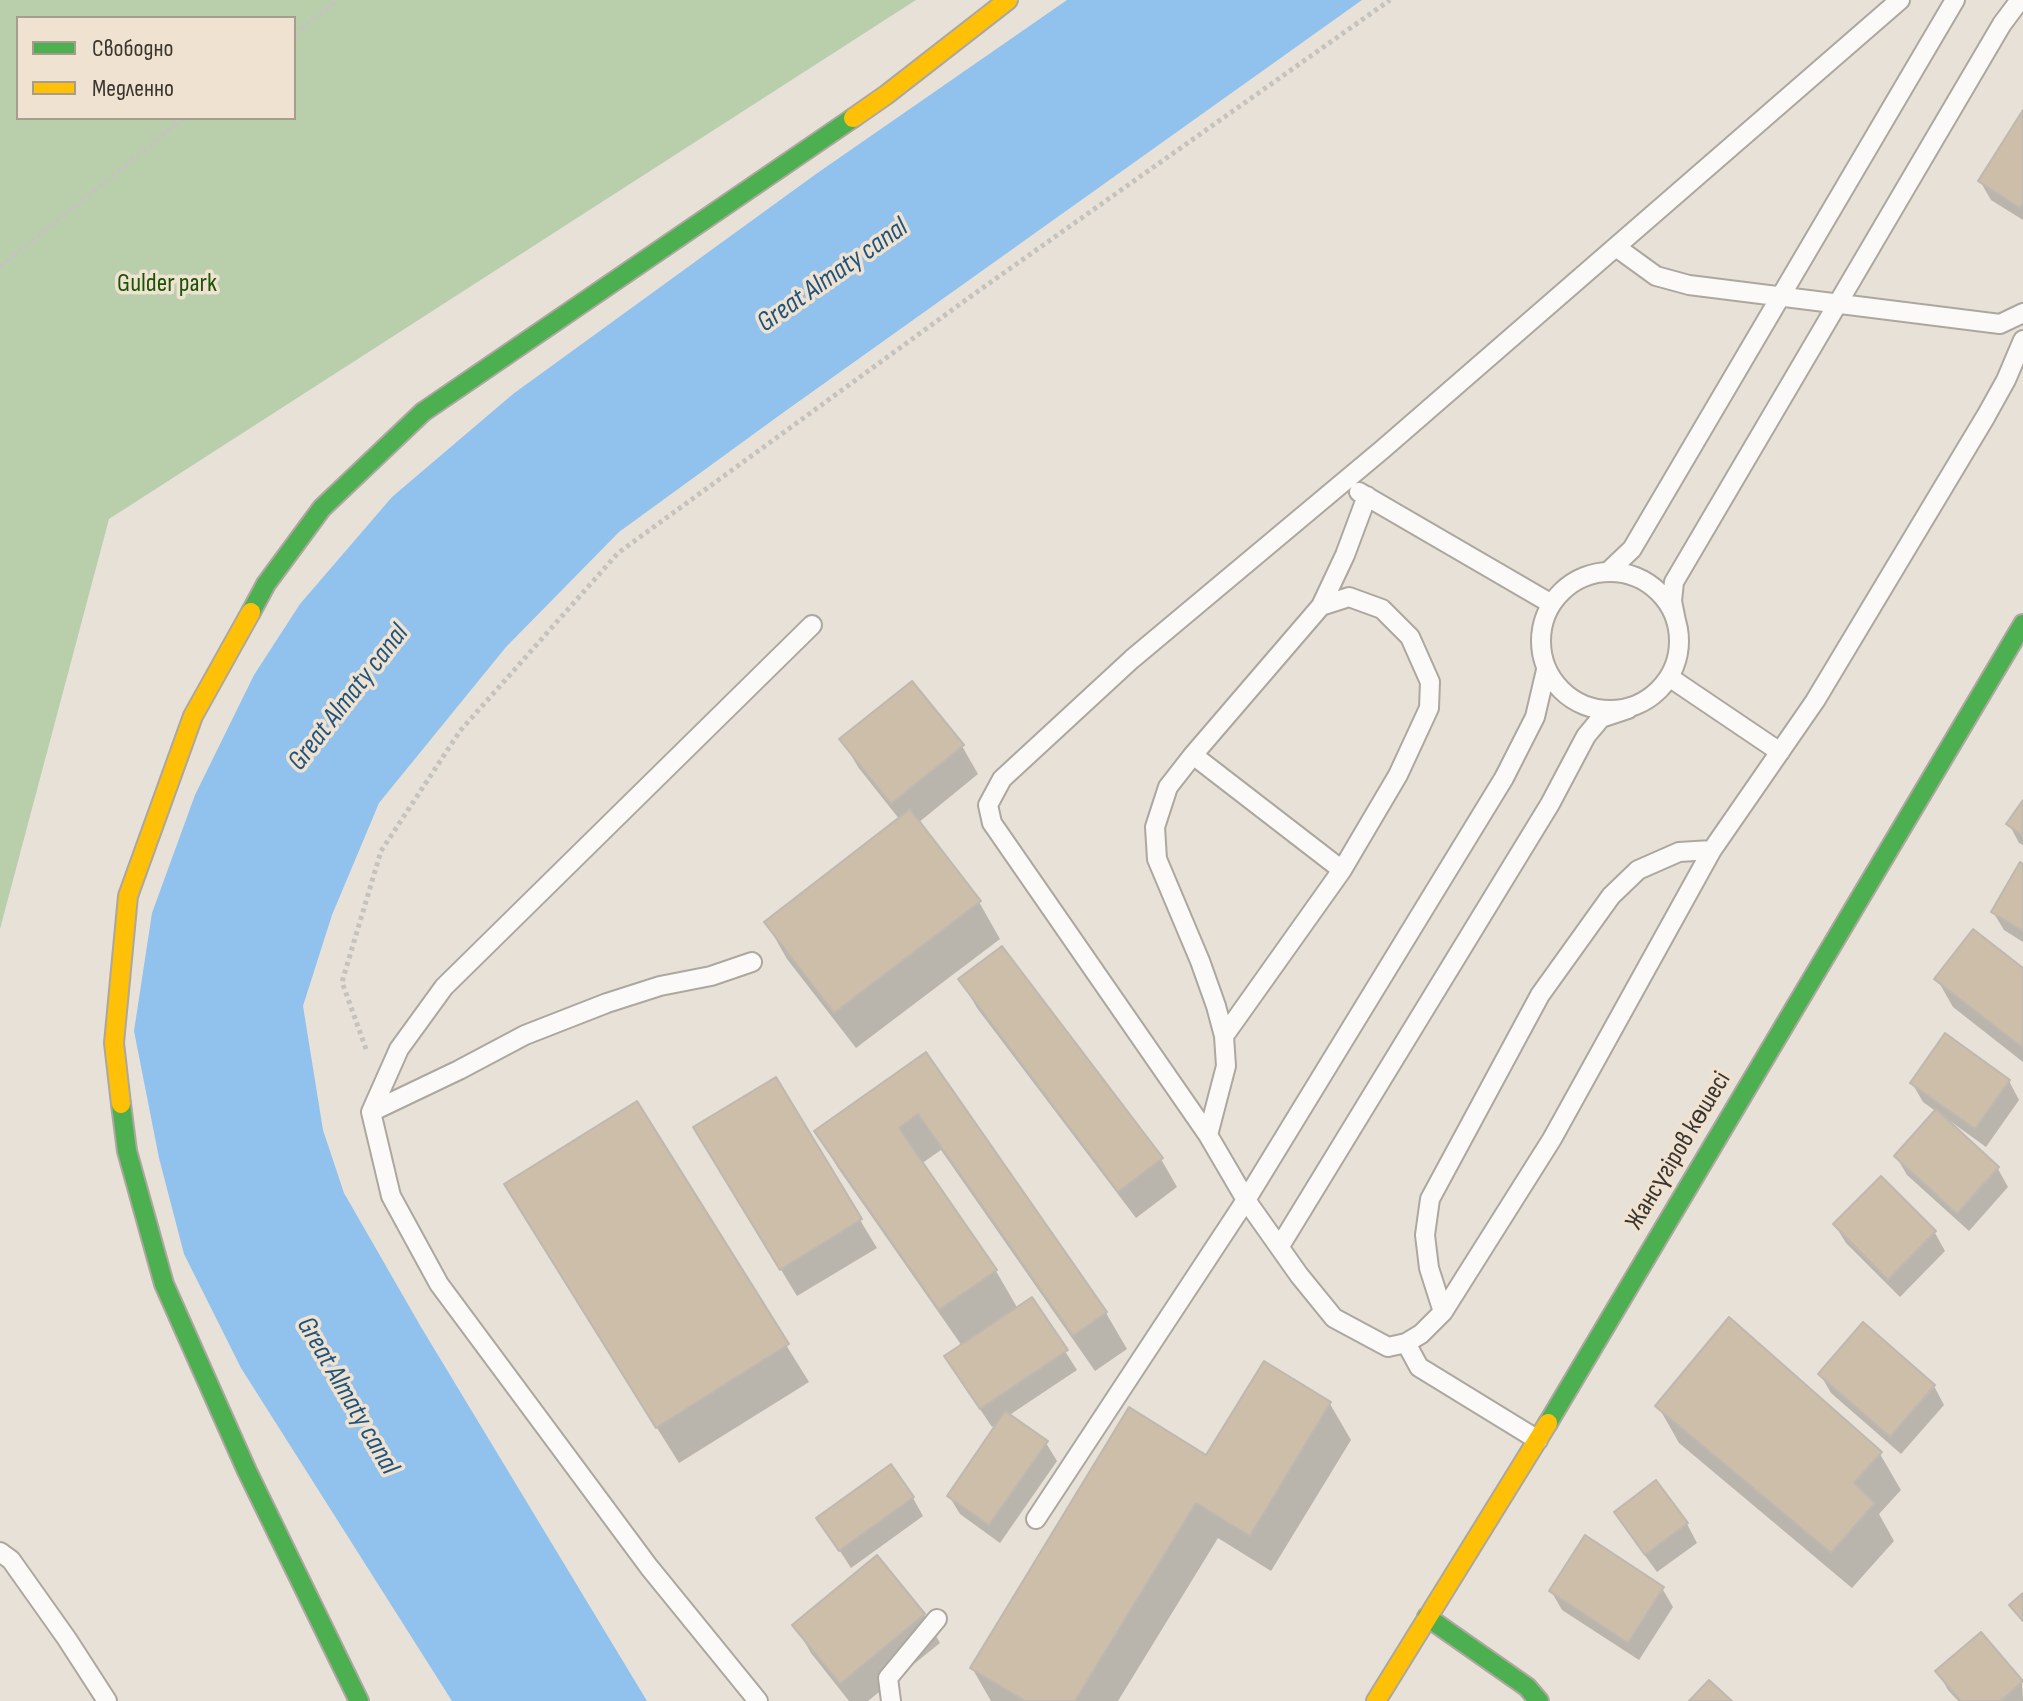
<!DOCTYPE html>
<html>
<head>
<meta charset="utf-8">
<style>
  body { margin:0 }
  #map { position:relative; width:2023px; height:1701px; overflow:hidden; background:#e8e1d7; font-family:"Sofia Sans Condensed",sans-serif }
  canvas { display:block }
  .legend { position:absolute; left:16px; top:16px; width:280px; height:104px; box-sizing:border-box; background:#efe2d0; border:2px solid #a79d8f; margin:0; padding:10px 14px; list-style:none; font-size:24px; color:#3a352e }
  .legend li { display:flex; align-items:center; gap:16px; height:40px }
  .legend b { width:40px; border:2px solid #a79d8f }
</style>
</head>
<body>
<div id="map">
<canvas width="2023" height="1701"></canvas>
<ul class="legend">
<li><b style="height:10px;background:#4caf50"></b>Свободно</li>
<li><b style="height:10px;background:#ffc107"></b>Медленно</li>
</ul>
</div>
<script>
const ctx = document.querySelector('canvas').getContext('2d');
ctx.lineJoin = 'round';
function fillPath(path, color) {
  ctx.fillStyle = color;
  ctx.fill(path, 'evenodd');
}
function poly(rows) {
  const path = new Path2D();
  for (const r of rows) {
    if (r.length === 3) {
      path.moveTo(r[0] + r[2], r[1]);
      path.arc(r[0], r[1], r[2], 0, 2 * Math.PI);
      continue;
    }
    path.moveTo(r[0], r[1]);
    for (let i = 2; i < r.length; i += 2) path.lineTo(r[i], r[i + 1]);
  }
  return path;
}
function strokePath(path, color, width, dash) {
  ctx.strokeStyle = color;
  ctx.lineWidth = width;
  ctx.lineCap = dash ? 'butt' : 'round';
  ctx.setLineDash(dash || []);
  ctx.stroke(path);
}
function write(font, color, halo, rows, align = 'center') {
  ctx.font = font + ' "Sofia Sans Condensed",sans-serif';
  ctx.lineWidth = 7;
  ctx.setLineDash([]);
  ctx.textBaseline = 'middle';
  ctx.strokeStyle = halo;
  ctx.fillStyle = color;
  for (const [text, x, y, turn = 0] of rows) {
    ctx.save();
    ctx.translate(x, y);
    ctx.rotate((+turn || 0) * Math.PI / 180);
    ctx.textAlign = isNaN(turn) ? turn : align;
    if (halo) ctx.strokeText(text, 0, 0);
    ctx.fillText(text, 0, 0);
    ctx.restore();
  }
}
const green = poly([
  [0,0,916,0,109,519,0,929],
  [18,18,294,18,294,118,18,118]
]);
const water = poly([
  [1067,0,1362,0,784,412,619,532,506,647,379,803,332,915,303,1006,323,1130,344,1193,421,1327,647,1701,452,1701,241,1368,184,1254,159,1158,134,1031,152,913,195,795,254,675,300,604,392,497,513,394,816,174]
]);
const shadow = poly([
  [2023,113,2023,220,1991,200,1980,181],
  [912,684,962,746,978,774,918,823,979,902,1000,939,856,1048,787,959,766,922,900,820,858,767,842,739],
  [2023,803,2023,845,2019,843,2009,824],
  [2023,866,2023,942,2004,930,1993,912],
  [2023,970,2023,1062,1953,1007,1937,979],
  [961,980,1161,1159,1177,1187,1136,1218,977,1008],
  [926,1055,1106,1313,1127,1349,1095,1371,941,1150,921,1164,996,1271,1018,1309,1032,1300,1077,1370,1008,1416,1046,1443,1057,1461,1000,1543,960,1514,949,1496,1001,1421,992,1427,957,1375,962,1346,838,1168,816,1131],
  [775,1080,877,1248,797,1296,712,1156],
  [2009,1081,2019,1100,1986,1147,1950,1121,1948,1123,1998,1169,2008,1187,1969,1231,1907,1175,1896,1156,1937,1112,1923,1102,1912,1083],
  [636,1103,809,1382,679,1463,527,1221],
  [1881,1179,1935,1233,1945,1251,1900,1297,1846,1243,1835,1225],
  [1820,1374,1934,1386,1944,1405,1901,1454,1831,1393],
  [1330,1404,1351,1440,1271,1571,1218,1538,1118,1701,991,1701,972,1668,1207,1457],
  [1658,1406,1880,1454,1901,1490,1879,1514,1894,1541,1852,1588,1679,1443],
  [1656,1483,1687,1524,1697,1543,1657,1572,1627,1531,1616,1513],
  [913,1498,923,1516,851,1568,819,1519],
  [1662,1588,1673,1607,1639,1660,1562,1610,1551,1591],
  [924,1615,940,1643,868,1701,849,1701,811,1653,795,1625],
  [1980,1635,2022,1683,2023,1701,1958,1701,1948,1690,1938,1672]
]);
const building = poly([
  [2023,110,2023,203,2020,208,1978,181,2023,110],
  [912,681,964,745,891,804,839,739,912,681],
  [2023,800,2023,836,2006,824,2023,800],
  [910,809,981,901,834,1013,764,922,910,809],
  [2020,862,2023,864,2023,931,1991,912,2020,862],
  [1973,929,2023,968,2023,1048,1934,979,1973,929],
  [1002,946,1163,1158,1118,1192,958,979,1002,946],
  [1945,1033,2010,1080,1975,1129,1910,1083,1945,1033],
  [926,1052,1107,1312,1073,1336,918,1114,899,1128,997,1270,939,1310,814,1131,926,1052],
  [776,1077,862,1219,780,1270,693,1127,776,1077],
  [637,1101,789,1344,656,1428,504,1184,637,1101],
  [1936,1109,1999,1167,1957,1214,1894,1156,1936,1109],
  [1881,1176,1936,1231,1888,1280,1833,1224,1881,1176],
  [1032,1297,1068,1350,980,1409,944,1356,1032,1297],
  [1729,1317,1882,1452,1854,1483,1875,1503,1831,1553,1655,1406,1729,1317],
  [1863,1322,1935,1385,1890,1437,1818,1374,1863,1322],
  [1264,1361,1331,1402,1250,1536,1196,1503,1075,1701,1025,1701,970,1668,1129,1407,1206,1455,1264,1361],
  [1005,1411,1048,1441,989,1525,947,1496,1005,1411],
  [891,1464,914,1497,839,1551,816,1518,891,1464],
  [1656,1480,1688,1523,1645,1555,1614,1512,1656,1480],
  [1585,1535,1664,1587,1628,1643,1549,1591,1585,1535],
  [877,1555,925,1614,840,1684,792,1625,877,1555],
  [2023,1593,2023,1621,2009,1605,2023,1593],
  [1981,1632,2023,1681,2001,1701,1961,1701,1935,1671,1981,1632],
  [1709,1680,1732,1701,1689,1701,1709,1680]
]);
const path = poly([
  [294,34,339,0],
  [0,267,184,118],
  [366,1049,342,982,381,851,460,731,618,553,974,294,1390,0]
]);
const lane = poly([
  [1900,0,1383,449,1132,659,1002,779,988,805,992,823,1208,1135,1246,1200,1299,1275,1334,1318,1388,1347,1406,1343,1421,1334,1443,1312,1552,1139,1712,850,1815,701,1986,416,2006,380,2023,340],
  [1616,247,1656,276,1689,285,2000,324,2023,313],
  [1359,492,1550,603],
  [1610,570,1632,549,1955,0],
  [1610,641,69],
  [1676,621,1672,601,1674,582,2002,24,2020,0],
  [1669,677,1780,752],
  [1193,755,1342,870],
  [1224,1036,1342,870,1398,775,1429,708,1430,682,1410,637,1382,609,1349,597,1321,606],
  [371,1112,459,1070,525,1035,607,1003,660,986,711,976,752,962],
  [1208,1135,1226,1066,1224,1036,1216,1006,1200,961,1157,859,1155,827,1168,787,1193,755,1321,606,1345,555,1367,496],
  [1280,1246,1550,804,1586,736,1601,718,1628,709],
  [1443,1312,1429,1268,1425,1235,1430,1199,1540,995,1611,896,1638,870,1679,852,1712,850],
  [1406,1343,1419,1367,1538,1440],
  [1036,1519,1246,1200,1504,778,1535,717,1546,670],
  [0,1552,11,1560,67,1639,107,1701],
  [758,1701,649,1567,439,1284,391,1196,371,1112,399,1049,444,987,812,625],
  [891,1701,888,1678,937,1619]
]);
const fast = poly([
  [251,612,266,584,322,508,423,412,853,118],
  [121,1104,127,1151,164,1284,247,1471,359,1701],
  [1548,1423,2023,624],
  [1427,1617,1527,1687,1539,1701]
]);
const slow = poly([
  [853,118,886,95,1008,0],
  [121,1104,114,1043,128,896,193,716,251,612],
  [1376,1701,1548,1423]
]);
const parkNames = [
  ["Gulder park",167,284]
];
const streetNames = [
  ["Жансүгіров көшесі",1679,1151,-59]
];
const waterNames = [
  ["Great Almaty canal",833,276,-35],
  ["Great Almaty canal",349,698,-52],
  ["Great Almaty canal",347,1396,60]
];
fillPath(green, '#b9cfac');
fillPath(water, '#90c2ed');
fillPath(shadow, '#0003');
fillPath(building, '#ccbea9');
strokePath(building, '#beb8b0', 2);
strokePath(lane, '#aca79f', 22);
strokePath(fast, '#aca79f', 22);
strokePath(slow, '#aca79f', 22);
strokePath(path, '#c5c3be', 5, [4, 4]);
strokePath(lane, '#fcfaf9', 18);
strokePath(fast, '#4caf50', 18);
strokePath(slow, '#ffc107', 18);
write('26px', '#195507', '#efe2d0', parkNames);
write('26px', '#3a352e', '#efe2d0', streetNames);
write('italic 28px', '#1e537f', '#efe2d0', waterNames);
</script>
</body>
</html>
